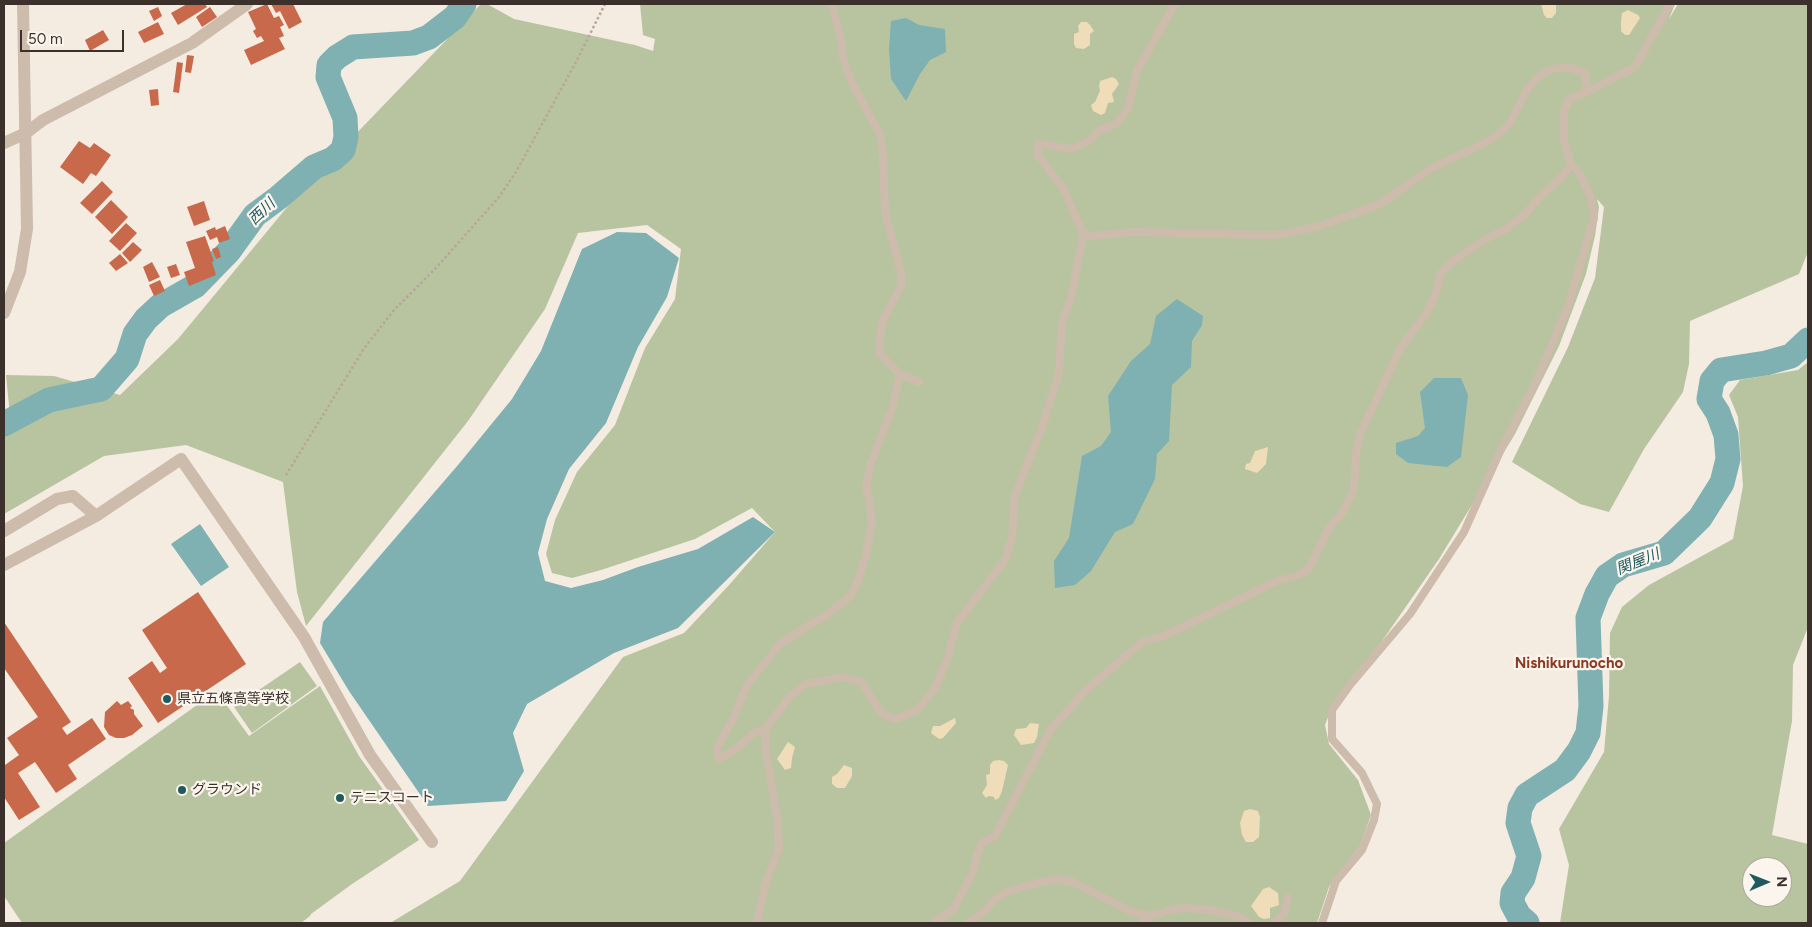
<!DOCTYPE html>
<html>
<head>
<meta charset="utf-8">
<style>
  body { margin:0 }
  #map { position:relative; width:1812px; height:927px; overflow:hidden; background:#f4ebe1; font-family:Figtree,sans-serif }
  canvas { display:block }
  .frame { position:absolute; inset:0; border:5px solid #3b302b; pointer-events:none }
  .north { position:absolute; left:1742px; top:857px; width:50px; height:50px; box-sizing:border-box; background:#fbf5ee; border:1px solid #aea6a0; border-radius:50%; rotate:89deg; font-size:14px; font-weight:700; line-height:20px; text-align:center; color:#3b302b }
  .north::after { content:''; display:block; margin:auto; width:18px; height:22px; background:#1f5a5e; clip-path:polygon(50% 0,100% 100%,50% 72%,0 100%) }
  .scale { position:absolute; left:20px; top:30px; width:104px; height:22px; box-sizing:border-box; border:2px solid #3b302b; border-top:0; padding-left:6px; font-size:15px; line-height:18px; white-space:nowrap; color:#3b302b; -webkit-text-stroke:4px #fbf5ee; paint-order:stroke }
</style>
</head>
<body>
<div id="map">
<canvas width="1812" height="927"></canvas>
<div class="frame"></div>
<div class="north">N</div>
<div class="scale">50 m</div>
</div>
<script>
const ctx = document.querySelector('canvas').getContext('2d');
ctx.lineJoin = 'round';
function fillPath(path, color) {
  ctx.fillStyle = color;
  ctx.fill(path, 'evenodd');
}
function poly(rows) {
  const path = new Path2D();
  for (const r of rows) {
    path.moveTo(r[0], r[1]);
    for (let i = 2; i < r.length; i += 2) path.lineTo(r[i], r[i + 1]);
  }
  return path;
}
function strokePath(path, color, width, dash) {
  ctx.strokeStyle = color;
  ctx.lineWidth = width;
  ctx.lineCap = dash ? 'butt' : 'round';
  ctx.setLineDash(dash || []);
  ctx.stroke(path);
}
function write(font, color, halo, rows, align = 'center') {
  ctx.font = font + ' Figtree,"Noto Sans JP",sans-serif';
  ctx.lineWidth = 4.5;
  ctx.setLineDash([]);
  ctx.textBaseline = 'middle';
  ctx.strokeStyle = halo;
  ctx.fillStyle = color;
  for (const [text, x, y, turn = 0] of rows) {
    ctx.save();
    ctx.translate(x, y);
    ctx.rotate((+turn || 0) * Math.PI / 180);
    ctx.textAlign = isNaN(turn) ? turn : align;
    if (halo) ctx.strokeText(text, 0, 0);
    ctx.fillText(text, 0, 0);
    ctx.restore();
  }
}
const green = poly([
  [481,4,487,4,514,19,635,45,653,51,655,39,643,35,640,4,1675,4,1669,19,1678,4,1808,4,1808,252,1799,274,1690,321,1689,364,1683,392,1644,449,1609,512,1580,504,1512,462,1568,347,1595,278,1604,207,1597,199,1599,207,1595,236,1586,274,1559,346,1515,434,1439,559,1380,644,1333,704,1325,725,1329,744,1358,780,1371,815,1360,846,1329,887,1317,923,390,923,460,881,623,657,684,633,730,584,775,532,752,508,695,539,601,570,572,578,552,573,546,554,555,520,577,472,615,425,645,348,675,299,681,249,647,225,578,233,545,309,468,421,306,626,297,592,283,482,186,445,104,456,4,514,4,434,11,426,6,375,54,376,120,395,178,339,298,194],
  [1808,362,1808,627,1793,665,1792,721,1772,835,1808,844,1808,923,1560,923,1569,865,1559,829,1604,752,1609,696,1610,633,1622,607,1649,585,1733,539,1743,486,1738,417,1729,395,1740,380,1798,370],
  [1752,867,1782,867,1782,897,1752,897],
  [300,662,317,686,252,733,234,707],
  [320,686,359,756,419,840,352,884,311,914,310,916,301,923,22,923,4,896,4,843,218,690,225,698,223,700,249,736]
]);
const sand = poly([
  [1541,4,1556,4,1556,13,1552,18,1547,18,1544,15],
  [1628,10,1638,15,1640,18,1629,35,1625,35,1621,31,1621,21,1622,13],
  [1081,22,1087,22,1090,25,1094,31,1090,34,1090,45,1084,49,1076,48,1074,44,1074,34,1079,32,1078,26],
  [1112,77,1116,79,1119,84,1112,94,1114,102,1108,103,1105,113,1101,115,1093,111,1091,105,1095,102,1100,91,1099,86,1100,81],
  [1268,447,1266,464,1257,473,1245,469,1246,464,1250,463,1255,451],
  [955,718,956,723,943,738,939,739,931,733,933,726,940,726],
  [1030,723,1039,724,1037,737,1034,743,1021,745,1014,735,1016,729,1026,728],
  [788,742,795,747,792,758,791,768,785,770,777,759],
  [999,760,1004,761,1008,765,1002,791,999,798,995,800,994,797,989,796,986,798,982,793,987,785,986,775,990,774,990,765,993,761],
  [844,765,852,768,852,776,845,788,837,788,832,784,832,777,837,774],
  [1250,809,1258,811,1260,817,1259,837,1253,842,1246,842,1242,835,1240,823,1244,811],
  [1269,887,1278,893,1279,905,1270,908,1270,918,1264,919,1259,917,1251,906,1263,889]
]);
const water = poly([
  [906,18,919,25,945,29,946,52,930,60,920,74,906,101,891,79,889,49,891,21],
  [617,232,646,233,679,258,667,297,638,347,606,423,569,469,547,519,538,553,545,581,571,588,603,580,638,567,698,549,753,517,775,532,678,628,614,653,527,704,513,733,524,771,506,801,428,806,349,691,320,643,323,622,458,465,512,399,541,351,582,249],
  [1177,299,1203,316,1202,325,1192,341,1191,367,1172,385,1169,441,1157,454,1155,479,1133,524,1115,532,1091,571,1075,585,1055,588,1054,561,1069,538,1082,456,1101,446,1111,432,1108,396,1131,361,1150,344,1156,316],
  [1434,378,1461,378,1468,395,1461,457,1447,467,1408,463,1396,454,1396,443,1418,436,1425,428,1420,392],
  [200,524,229,567,201,586,171,544]
]);
const river = poly([
  [4,424,49,400,101,389,127,359,135,334,146,319,160,306,195,286,229,251,255,215,278,198,314,167,333,159,343,150,346,137,345,118,328,77,329,65,337,57,353,47,413,43,429,37,455,17,464,4],
  [1527,923,1519,916,1512,903,1513,893,1523,878,1529,856,1518,823,1520,808,1527,795,1565,770,1579,751,1588,733,1591,706,1588,618,1597,594,1607,576,1623,565,1664,553,1700,518,1722,483,1728,459,1726,435,1718,413,1709,399,1712,381,1721,370,1766,363,1791,356,1808,340]
]);
const building = poly([
  [187,4,205,4,207,7,178,25,171,13],
  [267,4,274,18,279,16,284,25,280,27,284,36,279,38,285,49,251,65,244,50,264,41,261,36,257,38,253,31,256,29,248,12],
  [271,4,293,4,302,22,289,29,280,11,276,13],
  [158,7,162,16,154,21,149,11],
  [210,7,217,17,202,27,196,17],
  [158,22,164,34,144,43,138,32],
  [103,30,109,40,90,51,85,40],
  [187,55,194,56,191,73,185,72],
  [177,62,183,63,179,93,173,92],
  [158,89,159,105,151,106,149,90],
  [79,141,90,148,94,143,111,155,96,176,91,173,83,184,60,167],
  [102,181,113,192,92,214,80,203],
  [111,200,128,217,112,234,95,217],
  [204,201,210,220,194,226,187,207],
  [126,223,137,233,120,251,109,241],
  [225,226,230,239,219,243,217,237,210,240,206,231,215,227,216,230],
  [205,236,214,261,212,262,216,275,189,286,184,272,195,268,186,242],
  [133,242,142,250,130,262,122,253],
  [218,247,221,257,216,259,212,249],
  [120,254,128,263,116,271,109,263],
  [152,262,160,277,149,282,143,267],
  [176,264,180,275,171,278,167,267],
  [160,280,165,291,154,296,149,285],
  [198,592,246,664,158,723,128,678,152,661,160,673,167,668,142,630],
  [4,622,71,722,62,728,67,735,92,718,106,739,68,765,77,779,56,793,35,762,18,773,40,807,19,820,4,797,4,762,5,765,19,755,7,738,38,717,4,668],
  [117,701,121,705,128,701,132,706,130,708,134,710,134,714,143,726,132,735,124,738,116,738,109,735,104,727,105,712]
]);
const path = poly([
  [286,475,365,347,394,310,436,268,499,197,516,172,577,60,605,4]
]);
const service = poly([
  [831,4,840,35,843,58,852,83,880,134,883,155,885,212,901,273,901,286,883,320,880,335,880,354,900,374,919,382],
  [1083,233,1090,236,1134,232,1269,235,1284,234,1320,226,1380,204,1432,168,1487,142,1501,132,1510,123,1528,88,1538,77,1547,71,1558,68,1571,68,1585,73,1587,92],
  [766,728,754,733,736,749,719,759,717,748,734,717,747,685,781,643,831,612,851,595,858,581,867,551,872,522,870,503,866,486,871,463,893,406,900,374],
  [757,923,765,885,779,848,777,817,765,745,766,728,790,696,805,684,843,677,861,682,882,714,895,719,916,711,934,690,946,663,957,623,1005,560,1012,537,1015,496,1042,427,1059,373,1062,323,1072,294,1083,233,1063,188,1038,155,1038,144,1072,149,1089,141,1100,130,1117,123,1128,108,1137,71,1175,4],
  [935,923,935,921,953,910,973,872,977,856,982,843,995,836,1051,729,1087,689,1142,642,1161,637,1183,627,1277,581,1296,576,1308,570,1329,528,1343,512,1354,489,1356,454,1360,434,1401,347,1426,314,1436,293,1441,273,1449,264,1484,240,1506,229,1524,215,1540,197,1565,173,1571,164],
  [968,923,986,910,993,901,1007,892,1037,883,1059,879,1073,882,1130,911,1151,916],
  [1142,923,1151,916,1175,909,1187,908,1208,910,1240,917,1248,923],
  [1274,923,1284,914,1288,898],
  [1322,923,1336,881,1362,850,1374,820,1377,804,1362,773,1332,739,1332,710,1350,685,1410,614,1464,532,1501,449,1534,386,1567,309,1594,218,1591,198,1580,174,1571,164,1564,140,1564,112,1569,99,1587,92,1635,67,1670,4]
]);
const minor = poly([
  [4,143,26,133,43,120,192,43,247,4],
  [4,531,57,499,73,496,96,516],
  [4,565,96,516,181,459,304,637,370,755,432,842]
]);
const tertiary = poly([
  [4,313,20,272,27,229,23,4]
]);
const markers = [
  [167,699,5,"#1f5a5e"],
  [182,790,5,"#1f5a5e"],
  [340,798,5,"#1f5a5e"]
];
const poiNames = [
  ["県立五條高等学校",177,699],
  ["グラウンド",192,790],
  ["テニスコート",350,798]
];
const waterNames = [
  ["西川",262,212,-44],
  ["関屋川",1638,562,-22]
];
const neighbourhoodNames = [
  ["Nishikurunocho",1569,664]
];
fillPath(green, '#b8c4a0');
fillPath(sand, '#efdcb8');
fillPath(water, '#7fb0b2');
strokePath(river, '#7fb0b2', 25);
fillPath(building, '#c8694b');
strokePath(path, '#b9a596', 2.5, [2.5, 2.5]);
strokePath(service, '#cdbbac', 8);
strokePath(minor, '#cdbbac', 12);
strokePath(tertiary, '#cdbbac', 12);
for (const [x, y, r, color] of markers) {
  const dot = new Path2D();
  dot.arc(x, y, r, 0, 2 * Math.PI);
  ctx.fillStyle = color;
  ctx.fill(dot);
  strokePath(dot, '#fbf5ee', 2);
}
write('14px', '#3b302b', '#fbf5ee', poiNames, 'left');
write('italic 15px', '#1f5a5e', '#fbf5ee', waterNames);
write('bold 15px', '#8c3b22', '#fbf5ee', neighbourhoodNames);
</script>
</body>
</html>
